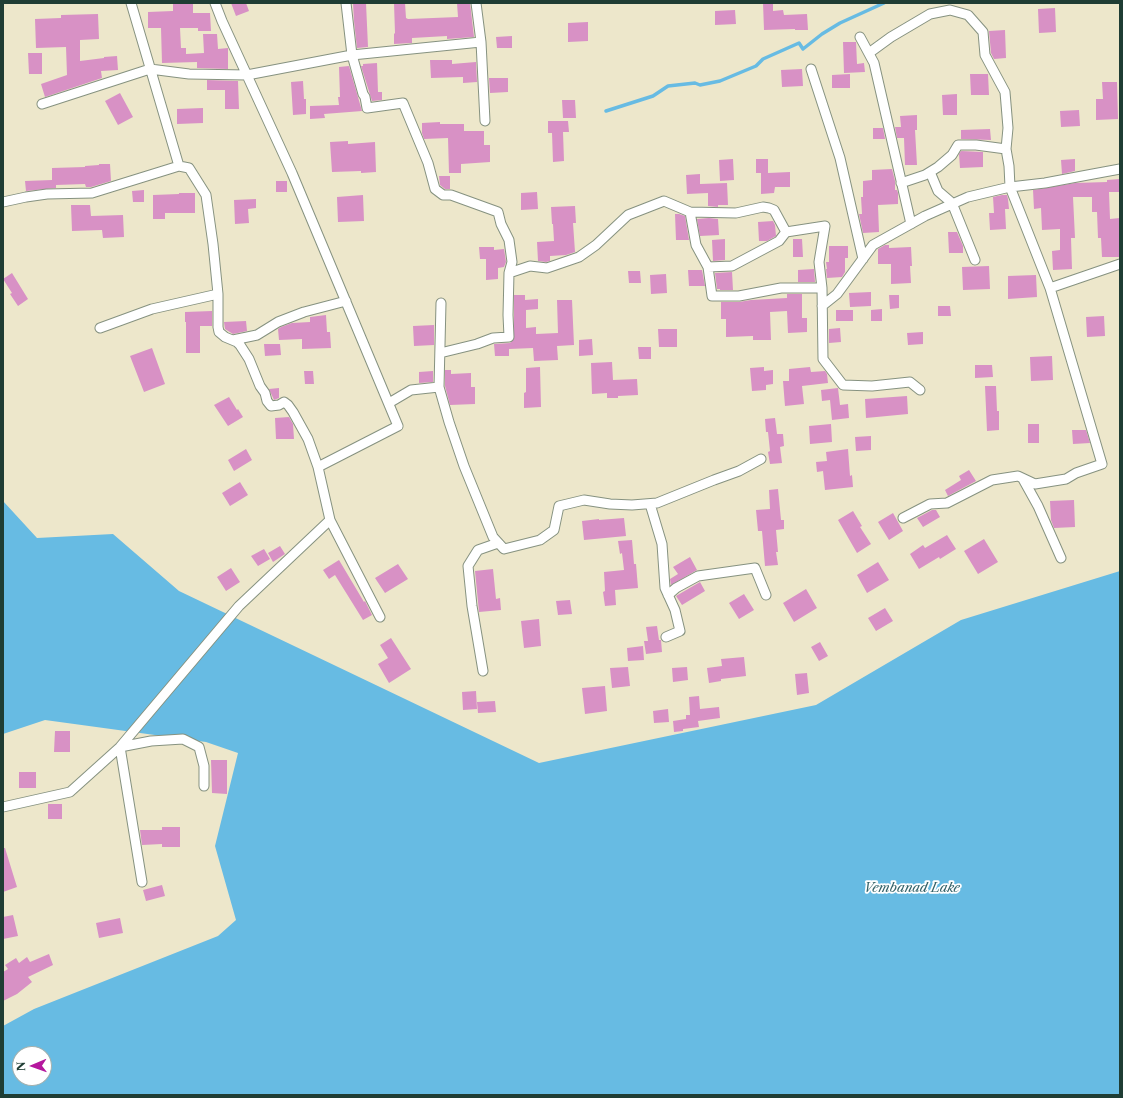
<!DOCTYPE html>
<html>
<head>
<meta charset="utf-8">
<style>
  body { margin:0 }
  #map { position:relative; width:1123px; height:1098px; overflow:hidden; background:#ede7cb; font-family:"Libre Caslon Text",serif }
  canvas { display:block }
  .frame { position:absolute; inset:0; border:4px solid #1f3d34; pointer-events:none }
  .north { position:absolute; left:12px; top:1046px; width:40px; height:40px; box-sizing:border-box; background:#fff; border:1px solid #a5b1ae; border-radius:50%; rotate:268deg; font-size:11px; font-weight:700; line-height:16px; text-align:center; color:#1f3d34 }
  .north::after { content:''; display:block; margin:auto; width:14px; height:18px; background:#b5179e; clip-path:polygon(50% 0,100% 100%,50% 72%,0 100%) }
</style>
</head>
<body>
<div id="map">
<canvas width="1123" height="1098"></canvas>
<div class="frame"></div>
<div class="north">N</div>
</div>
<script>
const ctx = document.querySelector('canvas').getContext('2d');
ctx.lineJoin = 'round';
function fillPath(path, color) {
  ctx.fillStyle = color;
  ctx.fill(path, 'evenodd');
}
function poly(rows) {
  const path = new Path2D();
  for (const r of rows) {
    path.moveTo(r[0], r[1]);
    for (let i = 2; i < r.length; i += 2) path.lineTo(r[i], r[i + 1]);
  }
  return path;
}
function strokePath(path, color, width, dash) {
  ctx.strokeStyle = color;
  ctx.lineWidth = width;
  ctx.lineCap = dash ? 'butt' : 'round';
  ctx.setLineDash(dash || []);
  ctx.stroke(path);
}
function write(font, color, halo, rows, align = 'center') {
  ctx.font = font + ' "Libre Caslon Text",serif';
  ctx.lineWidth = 3.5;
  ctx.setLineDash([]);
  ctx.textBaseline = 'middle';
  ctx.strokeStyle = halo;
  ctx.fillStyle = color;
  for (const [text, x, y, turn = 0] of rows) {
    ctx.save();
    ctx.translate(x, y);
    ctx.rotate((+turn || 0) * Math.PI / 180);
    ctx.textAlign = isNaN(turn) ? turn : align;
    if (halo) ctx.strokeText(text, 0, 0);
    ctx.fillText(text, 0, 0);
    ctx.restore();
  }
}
const water = poly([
  [3,501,37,538,113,534,179,591,539,763,816,705,961,620,1120,571,1120,1095,3,1095,3,1026,34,1009,218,936,236,920,215,846,238,753,206,742,45,720,3,734],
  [20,1054,44,1054,44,1078,20,1078]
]);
const stream = poly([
  [606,111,653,96,668,86,695,83,700,85,720,81,756,66,763,59,799,43,803,49,822,34,840,23,884,3]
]);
const building = poly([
  [173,3,193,3,193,13,210,13,211,31,198,31,198,28,180,28,181,48,186,48,186,54,204,53,203,34,217,34,218,49,228,48,228,69,197,68,197,62,162,63,161,28,148,28,148,12,173,11],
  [231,3,246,3,249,11,236,16],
  [353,3,366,3,368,47,357,48,354,21],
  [394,3,405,3,406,18,408,19,458,17,457,3,470,3,474,37,447,39,447,36,412,38,412,43,394,44,394,34,395,33],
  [763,3,773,3,773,11,783,10,784,15,807,14,808,30,795,30,795,29,764,30],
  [1055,8,1056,32,1039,33,1038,9],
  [735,10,736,24,715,25,715,11],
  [98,14,99,39,80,40,80,61,104,58,104,57,117,56,118,70,101,71,102,78,45,97,41,84,67,75,66,47,36,48,35,19,61,18,61,15],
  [588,22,588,41,568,42,568,23],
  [1005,30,1006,58,994,59,991,53,989,31],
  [512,36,512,48,497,48,496,37],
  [843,42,856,42,857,64,864,63,865,72,844,73],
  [28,53,42,53,42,74,29,74],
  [430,60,452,60,452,64,476,62,477,82,463,83,463,77,431,78],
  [377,63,378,92,382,92,382,100,372,101,361,66,363,66,363,64],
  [349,66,362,111,324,114,325,118,310,119,310,106,339,105,338,97,340,97,339,67],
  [802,69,803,86,782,87,781,70],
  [850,74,850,88,832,88,832,75],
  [970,74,988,74,989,95,971,95],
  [489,78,508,78,508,92,490,93],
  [207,80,238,81,239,109,225,109,225,90,207,90],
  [303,81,304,99,306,99,306,114,293,115,291,82],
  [1102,82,1117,82,1118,119,1096,120,1096,99,1103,99],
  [120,93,133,117,118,125,105,101],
  [957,94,957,115,943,115,942,95],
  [562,100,575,100,576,118,563,118],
  [203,108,203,123,177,124,177,109],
  [1079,110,1080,126,1061,127,1060,111],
  [917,115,917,130,915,130,917,165,905,165,904,138,897,138,895,127,901,127,900,116],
  [548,121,568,121,569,132,563,132,564,161,553,162,552,133,548,133],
  [440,122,440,124,464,124,464,131,484,131,484,145,490,145,490,162,461,164,461,173,449,173,448,138,424,139,422,133,422,123],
  [873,128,883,128,885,139,873,139],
  [990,129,991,140,961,139,961,130],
  [348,141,348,144,375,142,376,172,361,173,361,171,332,172,330,142],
  [961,151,983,152,983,167,960,168,959,154],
  [733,159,734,180,720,181,719,160],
  [756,159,768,159,768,173,790,172,790,187,775,187,774,193,761,194,761,173,756,173],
  [1075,159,1075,171,1062,174,1061,160],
  [99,164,110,164,111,181,91,187,86,187,85,184,56,185,56,188,26,191,25,181,52,180,52,168,85,167,85,166,99,165],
  [892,169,895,181,895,190,897,190,898,193,898,204,878,205,879,232,863,233,859,214,862,214,861,197,863,197,863,181,872,180,872,170],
  [700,174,700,184,727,183,728,205,718,205,718,207,708,206,708,193,687,194,686,175],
  [439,176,450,176,450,189,445,189,440,185],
  [1120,179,1120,192,1109,192,1110,219,1120,218,1120,257,1102,257,1101,238,1098,238,1097,212,1092,212,1092,197,1073,197,1075,238,1071,238,1072,269,1053,270,1052,251,1060,250,1060,229,1042,230,1041,208,1034,209,1033,190,1075,183,1107,182,1107,180],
  [276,181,287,181,287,192,276,192],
  [144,190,144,202,133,202,132,191],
  [537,192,538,209,521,210,521,193],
  [179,193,195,193,195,213,165,213,165,219,153,219,153,195,179,194],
  [363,195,364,221,338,222,337,197],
  [1002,195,1007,195,1008,199,1009,209,1005,209,1006,229,990,230,989,213,994,213,993,197],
  [256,199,256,208,248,209,249,223,235,224,234,200],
  [71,205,90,205,91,216,123,215,124,237,103,238,102,230,72,231],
  [575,206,576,223,573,223,575,252,566,255,550,256,550,261,546,262,538,261,537,242,554,241,553,224,552,224,551,207],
  [675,214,679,214,685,216,689,240,676,240],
  [709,218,718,219,719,235,700,236,697,219],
  [773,221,775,225,776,236,767,241,759,241,758,222],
  [948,232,957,232,963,246,963,253,949,253],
  [725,239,725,260,713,261,712,240],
  [793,239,802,239,803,257,793,257],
  [885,245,889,245,889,248,911,247,912,266,910,266,911,283,891,284,891,264,878,264,878,249],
  [829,246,848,246,848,258,845,258,845,272,842,277,827,278,826,269,827,269,826,262,829,262],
  [479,247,494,247,494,250,504,249,506,262,504,267,498,268,498,279,486,280,486,259,480,259],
  [989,266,990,289,963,290,962,267],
  [814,269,815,282,798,282,798,270],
  [688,270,702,270,705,286,689,286],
  [628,271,640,271,641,283,629,283],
  [732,272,733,290,720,290,720,289,717,289,715,273],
  [12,273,28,299,18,306,10,294,12,293,3,279],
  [666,274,667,293,651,294,650,275],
  [1036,275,1037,297,1008,299,1008,276],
  [871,292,871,306,850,307,849,293],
  [787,294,802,294,802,318,807,318,807,332,788,333,787,311,770,312,771,340,753,340,753,336,726,337,726,319,721,319,721,302,739,302,751,300,787,298],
  [514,295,525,295,525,300,538,299,538,309,526,310,526,328,536,327,536,334,558,333,557,300,572,300,574,345,557,346,558,360,534,361,533,348,509,349,509,356,495,356,494,344,510,343,514,339],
  [889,295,899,295,899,308,890,309],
  [938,306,950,306,951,316,938,316],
  [882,309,882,321,871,321,871,310],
  [836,310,853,310,853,321,836,321],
  [212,311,212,326,200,326,200,353,186,353,186,322,185,322,185,312],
  [326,315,327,332,330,332,331,348,302,349,302,339,279,340,278,329,281,327,292,323,310,322,310,317],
  [1104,316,1105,336,1087,337,1086,317],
  [246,321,247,331,233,334,225,329,224,322],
  [434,325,434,345,414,346,413,326],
  [840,328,841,342,829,343,829,329],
  [658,329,677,329,677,347,659,347],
  [923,332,923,344,908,345,907,333],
  [592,339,593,355,579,356,579,340],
  [264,344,280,344,281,355,265,356],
  [638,347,651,347,651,359,639,359],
  [152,348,165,384,144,392,130,356],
  [1052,356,1053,380,1031,381,1030,357],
  [612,362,613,380,637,379,638,395,618,396,618,398,607,398,607,393,592,394,591,363],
  [975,365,992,365,993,377,975,378],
  [540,367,541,407,524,408,524,393,526,392,526,368],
  [764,367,764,371,773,370,773,384,766,385,766,390,752,391,750,368],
  [810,367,811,372,825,371,827,374,828,383,802,386,804,404,785,406,783,381,789,381,789,369],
  [445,370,451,370,451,374,471,373,471,387,475,387,475,404,450,405,445,386],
  [304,371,313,371,314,384,305,384],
  [433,371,433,382,419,383,419,372],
  [985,386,996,386,997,411,999,411,999,430,987,431],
  [279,388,279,398,274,400,269,389],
  [838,388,840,405,848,404,849,418,832,420,830,400,822,401,821,390],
  [907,396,908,414,866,418,865,399],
  [229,397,237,410,238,409,243,417,228,426,214,405],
  [289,417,293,424,294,439,276,439,275,418],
  [775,418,777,434,783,434,784,446,780,447,782,463,770,464,768,452,770,451,768,432,766,432,765,419],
  [831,424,832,442,810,444,809,426],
  [1028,424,1039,424,1039,443,1028,443],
  [1072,430,1086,430,1090,443,1073,444],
  [871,436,871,450,856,451,855,437],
  [246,449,252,460,234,471,228,460],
  [848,449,850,476,852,475,853,487,825,490,823,471,817,472,816,462,827,461,826,452],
  [969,470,976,481,948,496,945,490,961,480,959,476],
  [240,482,248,495,230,506,222,493],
  [778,489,781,520,784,520,784,529,776,530,778,552,776,552,778,565,765,566,762,531,758,531,756,510,770,509,769,490],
  [1074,500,1075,527,1054,528,1051,520,1050,501],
  [932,510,936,510,940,517,923,527,917,518],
  [853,511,862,526,860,527,871,544,857,553,838,520],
  [893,513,903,531,889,540,878,522],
  [624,518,626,536,584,540,582,521,599,519,599,520],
  [947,535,956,549,940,559,939,557,919,569,910,554,923,545,925,548],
  [984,539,998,562,978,574,964,551],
  [632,540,634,564,636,564,638,588,615,590,616,605,605,606,603,592,605,591,604,572,624,570,622,553,620,554,618,541],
  [280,546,285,554,273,562,268,553],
  [264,549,270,559,258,566,251,556],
  [690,557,697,570,671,585,670,579,678,574,673,567],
  [339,560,364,602,365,601,372,615,363,620,335,575,329,579,323,570],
  [878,562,889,580,867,593,857,575],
  [398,564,408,579,385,593,375,578],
  [231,568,240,582,226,591,217,577],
  [493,569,496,599,500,598,501,610,479,612,475,571],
  [700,582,705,591,682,605,676,596],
  [806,589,817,608,794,622,783,603],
  [744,594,754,610,739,619,729,603],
  [570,600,572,614,558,615,556,601],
  [885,608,893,621,876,631,868,618],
  [539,619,541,646,524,648,521,621],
  [657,626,659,640,661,640,662,652,646,654,644,641,648,641,646,627],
  [391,638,411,669,389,683,378,664,388,658,380,645],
  [820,642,828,656,819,661,811,647],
  [643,646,644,660,628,661,627,648],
  [744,657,746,676,721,679,721,681,709,683,707,668,722,666,721,659],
  [628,667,630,686,612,688,610,668],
  [687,667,688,680,673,682,672,668],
  [807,673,809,693,797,695,795,674],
  [605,686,607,711,585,714,582,688],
  [476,691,477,709,463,710,462,692],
  [699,696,700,709,719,707,720,718,698,721,699,727,683,729,683,731,674,732,673,721,686,719,686,715,690,715,689,697],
  [495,701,496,712,478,713,477,702],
  [668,709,669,722,654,723,653,711],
  [55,731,70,731,70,752,54,752],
  [211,760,227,760,227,794,212,793],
  [19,772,36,772,36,788,19,788],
  [48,804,62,804,62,819,48,819],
  [162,827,180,827,180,847,162,847,162,844,142,845,140,830,162,830],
  [3,848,5,848,17,887,3,892],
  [162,885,165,896,146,901,143,890],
  [13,915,18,936,3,939,3,917],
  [120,918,123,933,99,938,96,923],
  [49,954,53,965,28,977,32,982,17,994,3,1001,3,972,8,969,5,965,16,958,19,963,27,957,30,962]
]);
const street = poly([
  [131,3,179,166],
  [346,3,352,55,363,94,365,97,367,108,403,103,428,163,435,189,443,195,451,195,498,212,501,224,509,240,512,262,509,273,508,315,509,337,493,338,477,344,440,353],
  [476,3,481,42,485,121],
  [860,37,874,63,911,224],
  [869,53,891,37,930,14,950,10,968,15,983,32,985,55,1005,92,1008,128,1006,149,1009,166,1010,187,1050,288,1102,464,1076,473,1066,479,1035,484,1018,476,992,480,947,503,930,504,903,518],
  [811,69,840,158,863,259],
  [42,104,150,69,189,74,247,75,352,55,481,42],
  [930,172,938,191,952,203,975,260],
  [901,183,925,175,938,167,952,155,958,145,976,145,1006,149],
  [3,202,26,197,47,194,92,193,179,166,189,168,206,195,213,244,218,294,218,327,219,332,225,337,237,342,240,345,249,359,260,386,265,393,267,401,271,406,279,405,284,402,288,405,293,412,308,439,318,467],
  [690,212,736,213,763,207,769,208,774,210,786,232],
  [708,267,712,296,739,296,781,288,822,288],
  [509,273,530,266,547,268,579,257,596,245,628,215,664,201,690,212,696,245,708,267,732,266,779,241,786,232,825,226,819,262,822,288,823,359,843,385,872,386,910,382,920,390],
  [1050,288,1120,264],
  [822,306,837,294,873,245,925,216,968,197,1010,187,1045,183,1093,174,1120,169],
  [100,328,152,309,218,294],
  [233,340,257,335,278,322,304,312,346,301],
  [439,387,441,303],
  [389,403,411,390,439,387,449,422,464,466,493,537,504,549,540,540,554,530,559,506,584,500,610,504,632,505,657,503,714,480,739,471,761,459],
  [1023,479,1038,506,1061,558],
  [650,504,662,544,665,588,675,610,680,631,666,637],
  [330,520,380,617],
  [668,595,676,588,698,576,755,568,766,595],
  [483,671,472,606,468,566,478,550,498,543],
  [120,747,142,882],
  [120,747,151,741,183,739,199,747,204,766,204,786],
  [3,807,70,792,120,747,239,606,330,520,318,467,398,426,292,173,222,21,215,3]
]);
const waterNames = [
  ["Vembanad Lake",912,888]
];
fillPath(water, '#67bbe3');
strokePath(stream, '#67bbe3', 3.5);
fillPath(building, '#d891c5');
strokePath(street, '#869280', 11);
strokePath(street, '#fff', 9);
write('italic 13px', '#356369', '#fff', waterNames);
</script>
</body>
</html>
